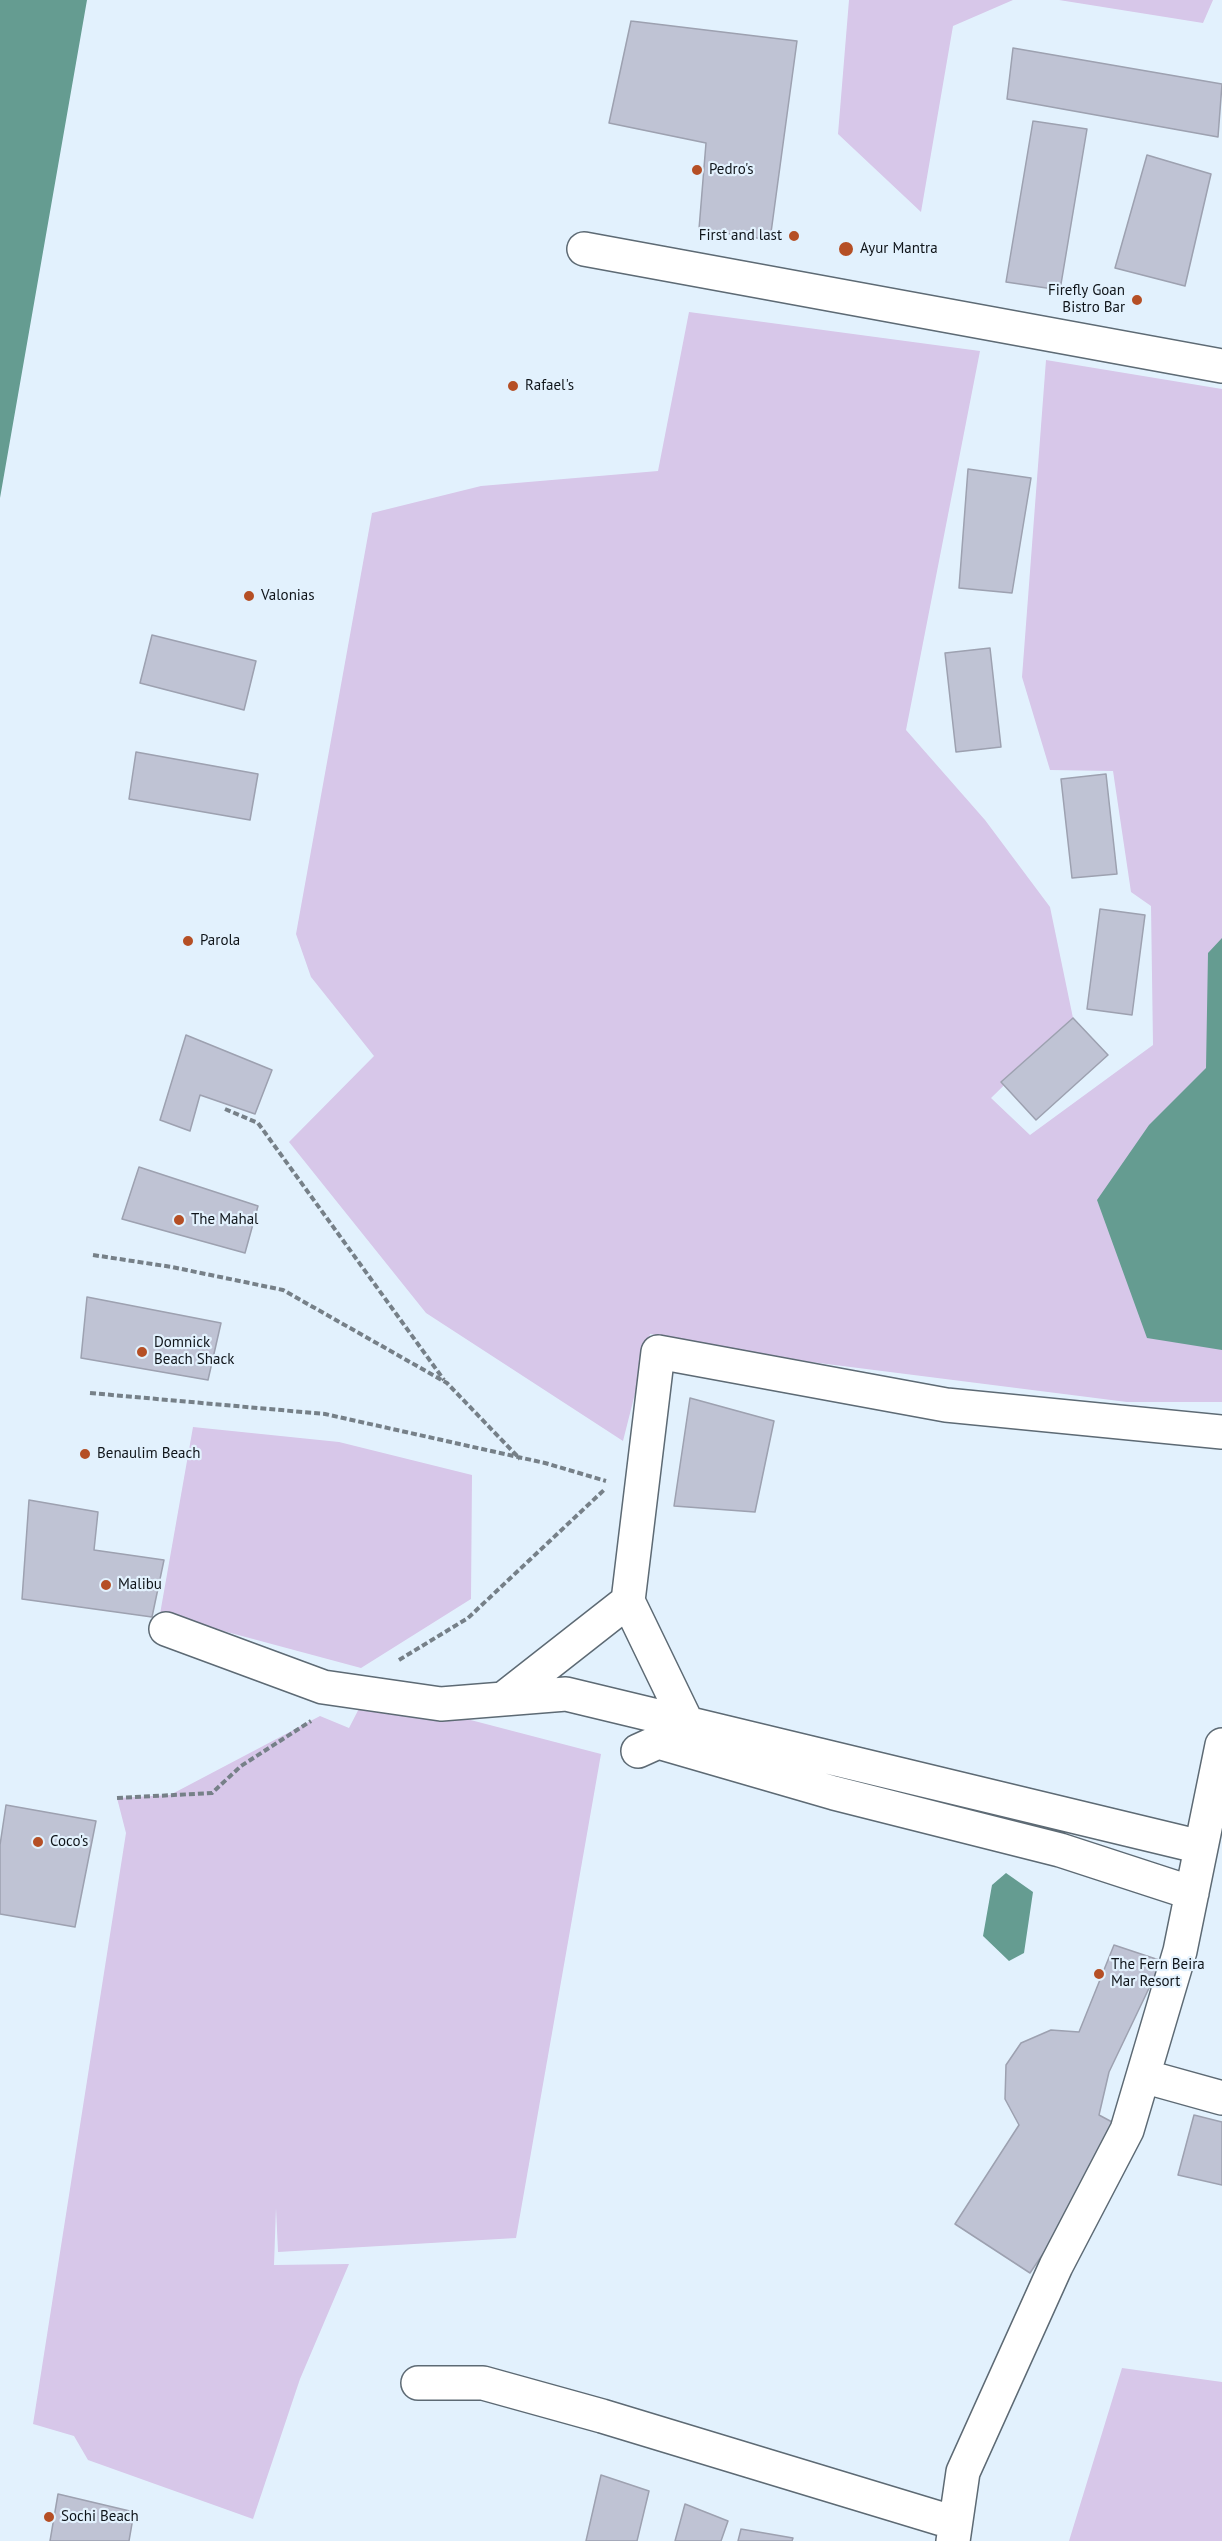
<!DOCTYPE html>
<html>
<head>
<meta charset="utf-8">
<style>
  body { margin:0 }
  canvas { display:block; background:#e2f1fd }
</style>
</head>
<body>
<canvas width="1222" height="2541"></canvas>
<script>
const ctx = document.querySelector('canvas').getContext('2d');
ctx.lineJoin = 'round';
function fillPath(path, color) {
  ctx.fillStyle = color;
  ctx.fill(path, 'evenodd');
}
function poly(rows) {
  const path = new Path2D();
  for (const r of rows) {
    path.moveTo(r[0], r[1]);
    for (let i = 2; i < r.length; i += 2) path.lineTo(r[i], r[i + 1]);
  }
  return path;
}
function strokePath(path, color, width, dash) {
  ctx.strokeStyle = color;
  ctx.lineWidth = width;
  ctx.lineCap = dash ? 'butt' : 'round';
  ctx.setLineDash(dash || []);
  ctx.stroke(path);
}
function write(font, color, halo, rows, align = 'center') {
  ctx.font = font + ' "PT Sans",sans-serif';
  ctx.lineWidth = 4.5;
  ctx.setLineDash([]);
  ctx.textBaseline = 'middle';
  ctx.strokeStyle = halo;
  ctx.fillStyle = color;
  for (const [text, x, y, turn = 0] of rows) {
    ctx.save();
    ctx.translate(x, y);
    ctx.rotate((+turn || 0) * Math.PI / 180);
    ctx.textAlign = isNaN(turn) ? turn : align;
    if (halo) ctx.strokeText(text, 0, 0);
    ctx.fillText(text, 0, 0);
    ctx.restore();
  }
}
const green = poly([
  [849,0,1013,0,953,26,921,212,838,134],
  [1059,0,1213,0,1203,23],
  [689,312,980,351,906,730,985,820,1050,907,1073,1018,991,1098,1030,1135,1153,1045,1151,906,1131,892,1113,771,1050,770,1022,677,1046,360,1222,389,1222,1402,1127,1402,811,1362,650,1334,623,1441,426,1313,289,1142,374,1056,311,977,296,934,372,513,481,486,658,471],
  [193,1427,339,1442,472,1475,471,1599,361,1668,160,1614],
  [367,1693,601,1754,516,2238,278,2252,276,2208,274,2265,349,2264,300,2379,253,2519,88,2460,74,2436,33,2424,126,1833,117,1798,170,1795,320,1716,349,1728],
  [1122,2368,1222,2382,1222,2541,1069,2541]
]);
const water = poly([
  [0,0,87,0,0,498],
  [1222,938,1222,1350,1147,1338,1097,1200,1149,1125,1206,1068,1208,953],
  [1006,1873,1033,1892,1024,1953,1009,1961,983,1936,992,1885]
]);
const building = poly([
  [631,21,797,41,770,240,699,229,706,143,609,123,631,21],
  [1013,48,1222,84,1218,137,1007,99,1013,48],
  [1033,121,1087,129,1060,290,1006,282,1033,121],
  [1147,155,1211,174,1185,286,1115,268,1147,155],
  [968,469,1031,478,1012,593,959,588,968,469],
  [152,635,256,661,244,710,140,683,152,635],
  [990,648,1001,747,956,752,945,653,990,648],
  [136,752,258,774,250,820,129,799,136,752],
  [1106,774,1117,874,1072,878,1061,779,1106,774],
  [1100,909,1145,915,1132,1015,1087,1009,1100,909],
  [1073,1018,1108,1055,1036,1120,1001,1082,1073,1018],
  [186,1035,272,1070,255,1114,200,1095,190,1131,160,1120,186,1035],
  [139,1167,258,1206,245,1253,122,1219,139,1167],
  [87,1297,221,1323,208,1380,81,1358,87,1297],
  [690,1398,774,1421,755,1512,674,1506,690,1398],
  [29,1500,98,1512,94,1550,164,1560,152,1617,22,1599,29,1500],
  [6,1805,96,1821,75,1927,0,1914,0,1845,6,1805],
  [1114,1945,1162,1961,1109,2072,1099,2115,1127,2130,1030,2273,955,2224,1019,2125,1005,2099,1006,2065,1021,2043,1051,2030,1079,2032,1114,1945],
  [1194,2115,1222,2122,1222,2185,1178,2175,1194,2115],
  [601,2475,649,2491,637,2541,586,2541,601,2475],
  [58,2494,134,2512,129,2541,50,2541,58,2494],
  [685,2504,728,2521,721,2541,675,2541,685,2504],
  [741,2529,793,2538,792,2541,738,2541,741,2529]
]);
const path = poly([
  [225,1109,258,1123,444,1380],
  [93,1255,172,1267,283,1290,447,1383,520,1459],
  [90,1393,325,1414,545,1463,606,1481],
  [399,1660,468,1618,605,1489],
  [117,1798,212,1793,241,1766,311,1721]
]);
const minor = poly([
  [584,249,1222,366],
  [166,1629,323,1687,441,1704,566,1694,1201,1847],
  [503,1699,628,1601],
  [687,1723,628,1601,658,1352,946,1405,1222,1432],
  [638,1751,658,1742,834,1793,1060,1850,1192,1893],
  [1143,2076,1222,2098],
  [418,2383,483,2383,602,2416,955,2523],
  [953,2541,963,2472,1056,2266,1127,2130,1180,1951,1222,1745]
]);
const markers = [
  [697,170,6,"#b54f25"],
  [794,236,6,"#b54f25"],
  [846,249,8,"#b54f25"],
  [1137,300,6,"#b54f25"],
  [513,386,6,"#b54f25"],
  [249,596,6,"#b54f25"],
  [188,941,6,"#b54f25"],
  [179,1220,6,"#b54f25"],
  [142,1352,6,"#b54f25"],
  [85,1454,6,"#b54f25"],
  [106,1585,6,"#b54f25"],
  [38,1842,6,"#b54f25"],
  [1099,1974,6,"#b54f25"],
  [49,2517,6,"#b54f25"]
];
const poiNames = [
  ["Pedro's",709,170],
  ["First and last",782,236,"right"],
  ["Ayur Mantra",860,249],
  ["Firefly Goan",1125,291,"right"],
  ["Bistro Bar",1125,308,"right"],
  ["Rafael's",525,386],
  ["Valonias",261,596],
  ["Parola",200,941],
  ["The Mahal",191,1220],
  ["Domnick",154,1343],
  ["Beach Shack",154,1360],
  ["Benaulim Beach",97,1454],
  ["Malibu",118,1585],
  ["Coco's",50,1842],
  ["The Fern Beira",1111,1965],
  ["Mar Resort",1111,1982],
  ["Sochi Beach",61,2517]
];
fillPath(green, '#d7c7e9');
fillPath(water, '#659c91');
fillPath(building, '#bfc3d4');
strokePath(building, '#9da1b0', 1.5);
strokePath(minor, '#5d6a74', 36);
strokePath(path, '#768088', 4, [6, 3]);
strokePath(minor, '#fff', 33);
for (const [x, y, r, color] of markers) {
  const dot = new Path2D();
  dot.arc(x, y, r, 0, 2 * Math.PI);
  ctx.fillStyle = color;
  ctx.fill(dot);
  strokePath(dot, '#e2f1fd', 2);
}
write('15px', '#0f1419', '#e2f1fd', poiNames, 'left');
</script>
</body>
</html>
